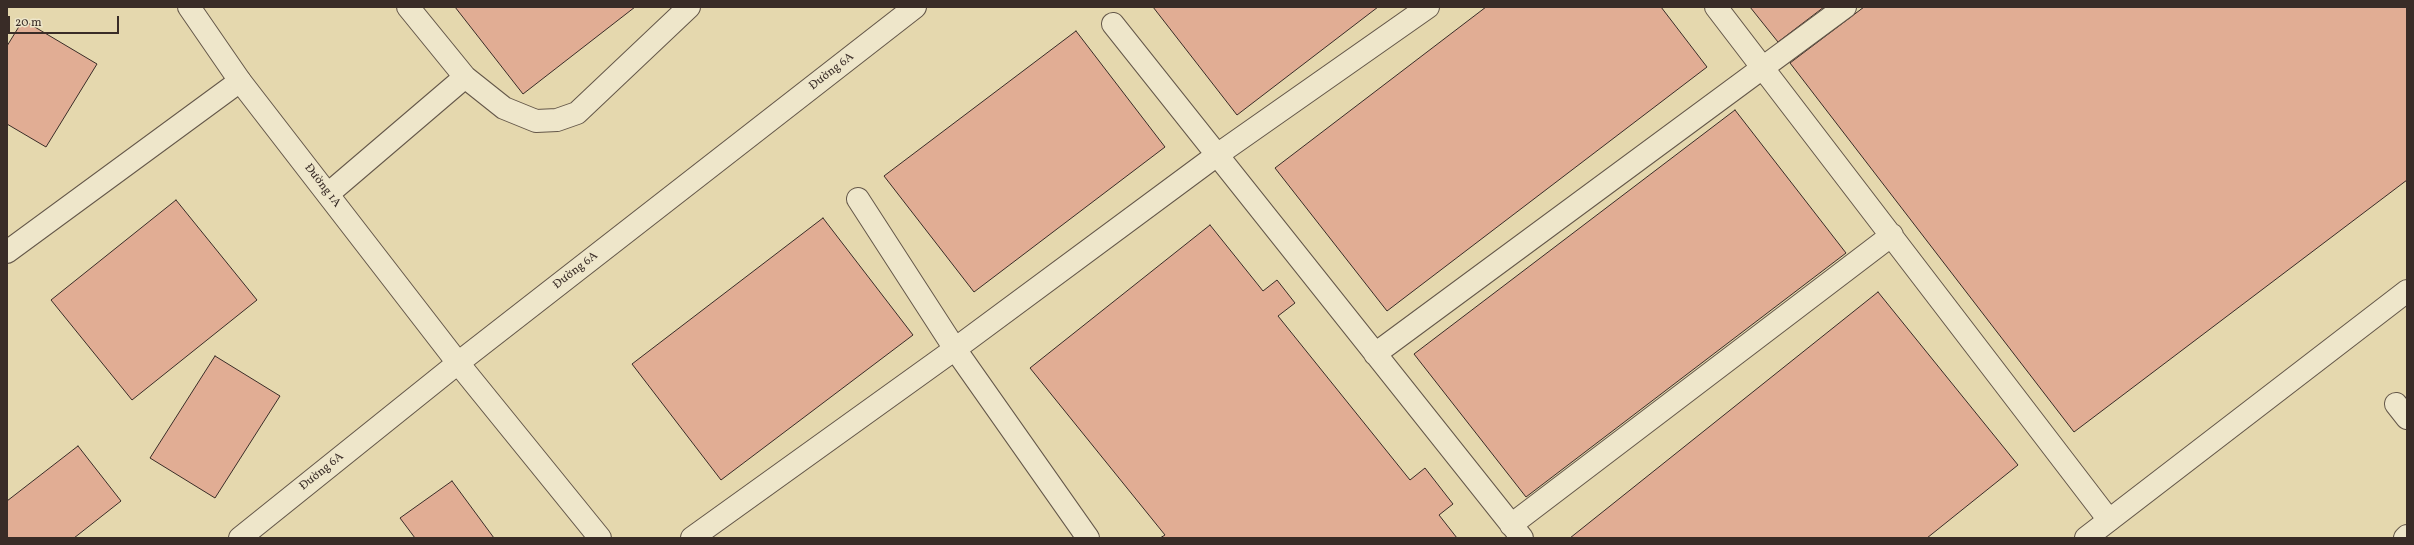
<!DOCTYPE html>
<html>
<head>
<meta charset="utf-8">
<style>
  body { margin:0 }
  #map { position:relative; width:2414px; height:545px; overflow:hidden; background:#e5d8ae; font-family:Vollkorn,serif }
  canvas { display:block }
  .frame { position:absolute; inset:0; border:8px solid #392c27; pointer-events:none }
  .scale { position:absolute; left:8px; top:16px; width:111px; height:18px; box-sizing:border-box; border:2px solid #392c27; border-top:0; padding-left:5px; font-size:12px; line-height:14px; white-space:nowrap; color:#392c27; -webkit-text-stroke:3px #eee6ca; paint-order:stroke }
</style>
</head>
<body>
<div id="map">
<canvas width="2414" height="545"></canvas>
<div class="frame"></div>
<div class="scale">20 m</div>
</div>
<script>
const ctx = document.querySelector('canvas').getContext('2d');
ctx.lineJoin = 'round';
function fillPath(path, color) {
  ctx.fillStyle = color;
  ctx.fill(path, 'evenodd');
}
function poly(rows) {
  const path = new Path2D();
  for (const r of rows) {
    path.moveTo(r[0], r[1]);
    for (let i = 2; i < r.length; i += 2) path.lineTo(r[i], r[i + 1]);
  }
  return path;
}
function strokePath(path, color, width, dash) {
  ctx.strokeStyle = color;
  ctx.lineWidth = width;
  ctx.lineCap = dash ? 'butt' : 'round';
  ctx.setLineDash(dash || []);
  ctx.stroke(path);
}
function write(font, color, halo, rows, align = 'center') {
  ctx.font = font + ' Vollkorn,serif';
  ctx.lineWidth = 3.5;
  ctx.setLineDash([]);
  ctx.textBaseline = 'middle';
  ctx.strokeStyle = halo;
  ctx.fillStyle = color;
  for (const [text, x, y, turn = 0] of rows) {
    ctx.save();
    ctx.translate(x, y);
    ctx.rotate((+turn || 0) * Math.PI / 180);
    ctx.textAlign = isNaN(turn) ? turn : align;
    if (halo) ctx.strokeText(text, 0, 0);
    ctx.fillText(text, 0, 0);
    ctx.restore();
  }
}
const building = poly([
  [455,7,635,7,523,94,455,7],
  [1153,7,1378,7,1237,115,1153,7],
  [1486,7,1661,7,1707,67,1387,311,1275,168,1486,7],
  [1750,7,1824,7,1778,42,1750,7],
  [1864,7,2407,7,2407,180,2074,432,1790,63,1864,7],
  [23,20,97,64,46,147,7,124,7,46,23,20],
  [1076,31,1165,147,974,292,884,176,1076,31],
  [1735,110,1846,253,1526,497,1414,354,1735,110],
  [176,200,257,300,132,400,51,300,176,200],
  [823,218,913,335,721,480,632,364,823,218],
  [1210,225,1263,291,1277,280,1295,303,1278,316,1410,480,1425,468,1453,504,1439,515,1457,538,1160,538,1165,535,1030,368,1210,225],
  [1878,292,2018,465,1927,538,1570,538,1878,292],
  [215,356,280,396,215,498,150,458,215,356],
  [78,446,121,501,74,538,7,538,7,501,78,446],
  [452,481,494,538,415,538,400,518,452,481]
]);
const lane = poly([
  [1716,7,2109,520],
  [1113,24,1522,538],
  [465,77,504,108,536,121,557,120,577,113,689,7],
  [328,194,465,77,408,7],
  [858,199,955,349,1088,538],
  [7,252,240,81],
  [1375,354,1845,7],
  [1511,525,1892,235],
  [692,538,955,349,1217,155,1428,7]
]);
const street = poly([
  [189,7,240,81,458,363,600,538],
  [2396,404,2407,418],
  [240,538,458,363,915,7],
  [2086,538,2407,291],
  [2405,538,2407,536]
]);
const streetNames = [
  ["Đường 6A",832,72,-38],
  ["Đường 1A",322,186,52],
  ["Đường 6A",576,271,-38],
  ["Đường 6A",322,472,-39]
];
fillPath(building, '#e1ad94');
strokePath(building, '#392c27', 1);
strokePath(lane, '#645749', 24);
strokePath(street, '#645749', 24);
strokePath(lane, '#eee6ca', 22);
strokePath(street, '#eee6ca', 22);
write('12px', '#392c27', '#eee6ca', streetNames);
</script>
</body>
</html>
